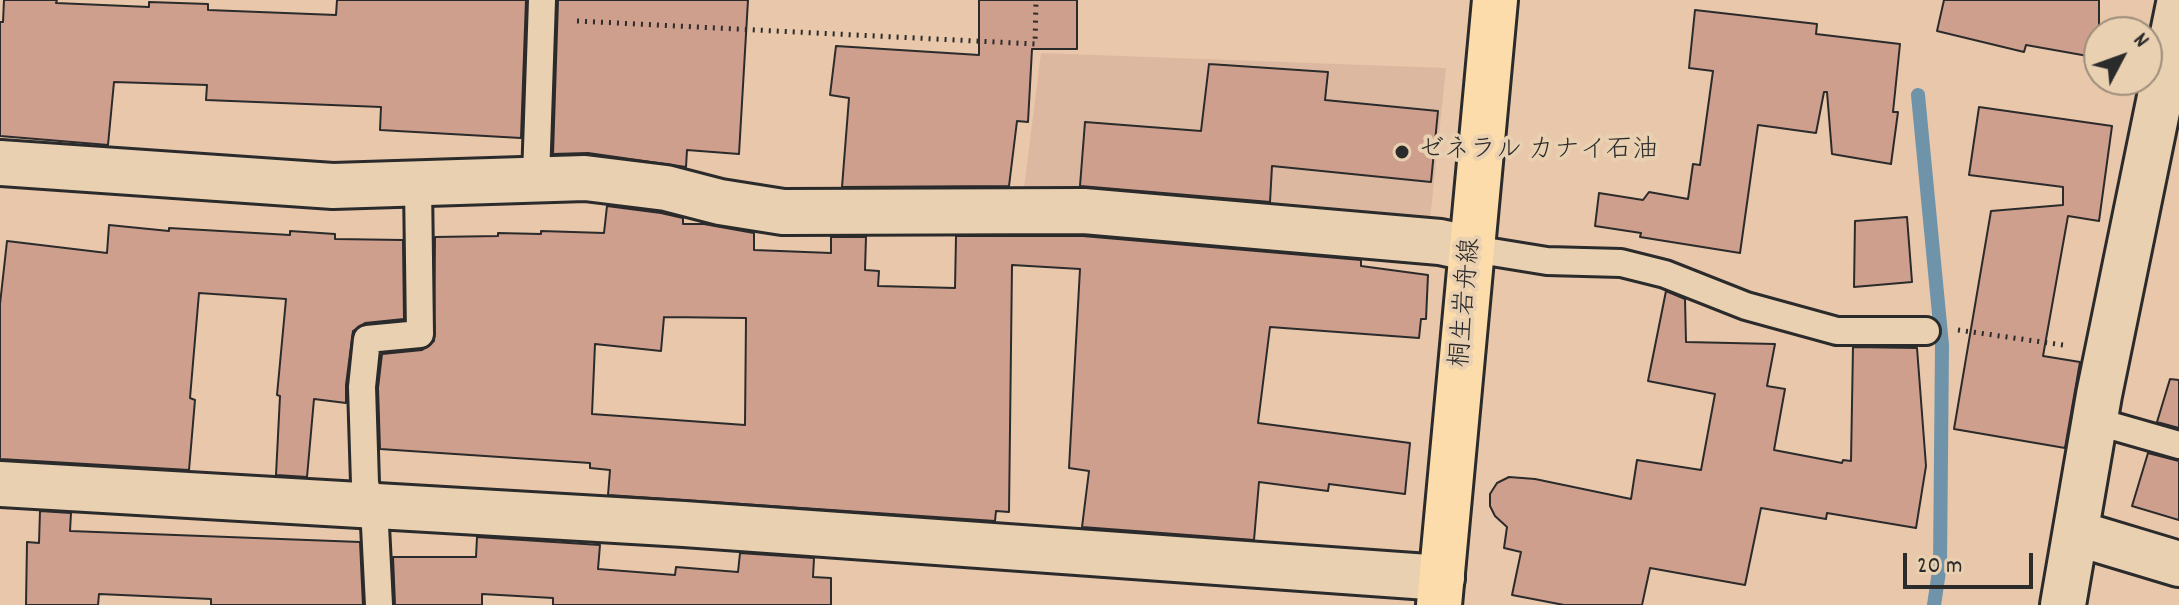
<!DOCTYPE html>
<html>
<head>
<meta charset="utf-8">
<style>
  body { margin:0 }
  #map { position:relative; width:2179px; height:605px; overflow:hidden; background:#e9c7ab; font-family:Dekko,sans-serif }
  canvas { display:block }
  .north { position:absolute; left:2083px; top:16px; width:80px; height:80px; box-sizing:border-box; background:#e9d0b1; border:2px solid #9d8e7b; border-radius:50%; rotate:49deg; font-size:22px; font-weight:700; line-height:32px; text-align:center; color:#2b2b2b }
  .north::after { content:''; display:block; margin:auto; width:28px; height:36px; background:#2b2b2b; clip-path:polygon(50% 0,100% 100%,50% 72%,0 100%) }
  .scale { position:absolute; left:1903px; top:553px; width:130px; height:36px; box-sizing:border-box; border:4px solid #2b2b2b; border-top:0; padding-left:10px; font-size:24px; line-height:28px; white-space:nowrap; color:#2b2b2b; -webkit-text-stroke:6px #e9d0b1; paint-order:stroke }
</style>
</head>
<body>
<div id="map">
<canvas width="2179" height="605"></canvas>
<div class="north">N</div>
<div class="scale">20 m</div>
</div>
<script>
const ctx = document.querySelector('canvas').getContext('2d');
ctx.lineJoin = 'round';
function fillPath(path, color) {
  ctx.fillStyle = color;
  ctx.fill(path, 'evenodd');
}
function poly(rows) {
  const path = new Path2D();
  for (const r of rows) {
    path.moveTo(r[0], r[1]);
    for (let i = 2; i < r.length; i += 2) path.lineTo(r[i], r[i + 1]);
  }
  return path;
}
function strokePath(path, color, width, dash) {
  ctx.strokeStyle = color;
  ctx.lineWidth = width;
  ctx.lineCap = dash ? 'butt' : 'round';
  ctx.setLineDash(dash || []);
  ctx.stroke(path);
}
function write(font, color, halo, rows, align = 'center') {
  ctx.font = font + ' Dekko,"Klee One",sans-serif';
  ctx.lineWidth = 8;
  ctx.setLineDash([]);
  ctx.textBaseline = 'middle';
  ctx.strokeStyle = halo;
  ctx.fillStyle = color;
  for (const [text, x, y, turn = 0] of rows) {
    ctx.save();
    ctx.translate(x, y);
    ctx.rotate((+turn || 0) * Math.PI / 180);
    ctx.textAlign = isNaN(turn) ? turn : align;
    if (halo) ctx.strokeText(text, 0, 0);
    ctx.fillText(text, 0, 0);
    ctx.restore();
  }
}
const built = poly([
  [1041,53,1446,68,1429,229,1023,196]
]);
const stream = poly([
  [1918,95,1942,345,1940,565,1934,605]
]);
const building = poly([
  [4,0,57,0,56,3,149,7,149,2,208,4,208,10,336,15,337,0,526,0,521,138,380,130,381,107,206,100,207,85,114,82,108,145,0,136,0,22,3,22,4,0],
  [558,0,748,0,739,154,687,150,686,167,588,153,553,154,558,0],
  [979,0,1077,0,1077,49,1032,49,1028,122,1017,121,1009,186,842,187,849,98,830,95,836,46,979,55,979,0],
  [1944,0,2099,0,2099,58,2026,45,2024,52,1937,31,1944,0],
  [1695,10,1817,24,1816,34,1900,44,1893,112,1898,112,1891,164,1832,154,1827,92,1824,92,1816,133,1758,125,1740,253,1640,237,1641,233,1595,226,1599,193,1643,200,1649,192,1688,199,1693,164,1700,165,1713,71,1689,68,1695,10],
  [1209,64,1328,72,1325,100,1438,111,1431,182,1272,166,1270,202,1080,186,1085,122,1201,131,1209,64],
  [1979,107,2112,126,2099,221,2068,216,2043,356,2080,362,2065,448,1954,429,1991,211,2063,205,2063,187,1969,175,1979,107],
  [607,206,661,213,683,218,683,224,704,224,754,233,754,250,831,253,831,237,866,237,865,270,879,271,878,286,955,288,956,236,1083,236,1361,260,1361,266,1428,275,1426,319,1421,319,1419,338,1270,327,1258,423,1410,443,1405,494,1329,484,1328,491,1259,482,1254,540,1082,527,1089,471,1069,468,1080,269,1012,265,1009,512,996,511,995,521,608,495,610,470,590,468,590,463,380,449,378,388,382,354,422,350,434,341,435,237,498,236,498,233,541,234,541,231,604,233,607,206],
  [664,317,746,318,745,425,592,414,595,344,661,351,664,317],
  [1907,217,1912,282,1854,287,1855,221,1907,217],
  [109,225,169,231,169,228,290,235,290,231,335,234,335,239,403,240,404,319,365,323,353,331,346,385,346,403,314,399,307,477,276,475,280,396,277,395,286,299,199,293,190,398,195,400,189,470,0,459,0,304,7,241,107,253,109,225],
  [1666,291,1685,299,1686,342,1775,344,1767,386,1785,389,1774,450,1842,463,1843,460,1851,461,1853,347,1917,348,1926,466,1916,528,1827,513,1826,519,1761,508,1745,585,1650,568,1642,605,1564,605,1512,595,1521,552,1504,548,1507,527,1495,516,1490,506,1490,494,1497,483,1509,477,1535,479,1631,499,1637,460,1701,470,1715,394,1648,381,1666,291],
  [2170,379,2179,380,2179,428,2157,422,2170,379],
  [2148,453,2179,461,2179,520,2132,506,2148,453],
  [40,511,71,513,70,531,360,542,363,605,211,605,211,599,99,594,98,605,26,605,27,542,39,543,40,511],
  [477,537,600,545,598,569,675,575,676,567,738,572,740,553,814,558,813,577,831,578,831,605,553,605,553,598,482,594,482,605,395,605,393,557,476,557,477,537]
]);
const path = poly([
  [577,21,1035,44,1036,0],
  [1958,330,2063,345]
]);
const service = poly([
  [536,178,542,0],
  [1473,249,1547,261,1621,263,1665,274,1746,306,1837,331,1926,331],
  [2095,421,2179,445],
  [379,605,375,526,365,483,362,387,367,339,420,334,418,185]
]);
const minor = poly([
  [0,163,333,186,585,178,666,188,720,202,783,212,1084,211,1440,242,1473,249],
  [0,484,684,524,1442,578],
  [2076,533,2179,564],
  [2063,605,2099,395,2179,4]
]);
const primary = poly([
  [1439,605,1495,0]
]);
const markers = [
  [1402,152,8,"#2b2b2b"]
];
const poiNames = [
  ["ゼネラル カナイ石油",1418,152]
];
const streetNames = [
  ["桐生岩舟線",1468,303,-85]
];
fillPath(built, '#ddb8a0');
strokePath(stream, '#6f94a9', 14);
fillPath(building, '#ce9f8d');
strokePath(building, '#2b2b2b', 2);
strokePath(service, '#2b2b2b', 32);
strokePath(minor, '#2b2b2b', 50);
strokePath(primary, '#2b2b2b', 50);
strokePath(path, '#2b2b2b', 5, [2, 6]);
strokePath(service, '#e9d0b1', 26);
strokePath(minor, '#e9d0b1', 44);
strokePath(primary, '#fddcac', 44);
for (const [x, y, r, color] of markers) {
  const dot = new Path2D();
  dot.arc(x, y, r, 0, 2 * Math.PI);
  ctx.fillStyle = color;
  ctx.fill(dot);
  strokePath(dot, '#e9d0b1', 3);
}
write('26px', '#2b2b2b', '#e9d0b1', poiNames, 'left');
write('26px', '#2b2b2b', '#e9d0b1', streetNames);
</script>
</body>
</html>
